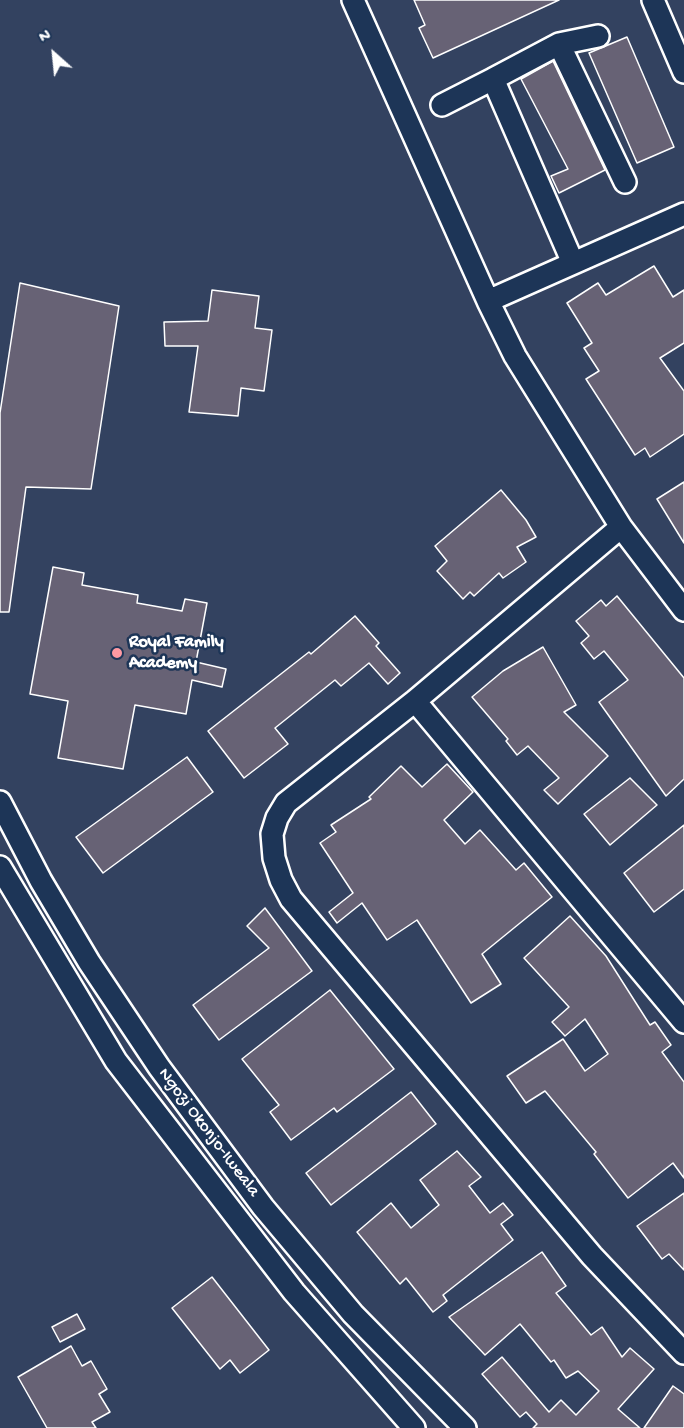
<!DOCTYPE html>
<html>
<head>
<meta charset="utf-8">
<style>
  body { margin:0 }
  #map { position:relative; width:684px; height:1428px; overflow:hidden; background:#334260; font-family:"Gochi Hand",sans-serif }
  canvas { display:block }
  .north { position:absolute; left:24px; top:24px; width:60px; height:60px; -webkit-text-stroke:4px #1d3557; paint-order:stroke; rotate:333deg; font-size:16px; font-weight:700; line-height:24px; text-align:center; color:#fff }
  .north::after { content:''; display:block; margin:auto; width:21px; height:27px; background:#fff; clip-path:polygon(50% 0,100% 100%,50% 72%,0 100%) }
</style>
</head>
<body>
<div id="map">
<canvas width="684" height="1428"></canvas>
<div class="north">N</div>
</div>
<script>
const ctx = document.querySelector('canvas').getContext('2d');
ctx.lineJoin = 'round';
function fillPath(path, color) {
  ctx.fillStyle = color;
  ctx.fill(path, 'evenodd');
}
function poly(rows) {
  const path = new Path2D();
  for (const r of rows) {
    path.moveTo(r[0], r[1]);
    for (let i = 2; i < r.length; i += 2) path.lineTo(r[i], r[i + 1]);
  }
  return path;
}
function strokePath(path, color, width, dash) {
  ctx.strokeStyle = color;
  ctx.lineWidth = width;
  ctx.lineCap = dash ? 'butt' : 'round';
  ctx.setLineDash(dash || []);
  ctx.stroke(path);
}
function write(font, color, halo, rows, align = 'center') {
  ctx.font = font + ' "Gochi Hand",sans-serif';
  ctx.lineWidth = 5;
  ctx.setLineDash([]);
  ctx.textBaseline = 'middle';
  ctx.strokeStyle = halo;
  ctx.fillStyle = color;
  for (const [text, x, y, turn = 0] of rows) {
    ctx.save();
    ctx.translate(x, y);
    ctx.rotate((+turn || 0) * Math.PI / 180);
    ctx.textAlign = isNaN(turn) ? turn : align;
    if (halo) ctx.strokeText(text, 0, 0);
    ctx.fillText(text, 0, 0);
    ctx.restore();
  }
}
const building = poly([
  [414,0,559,0,433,58,419,28,425,25,414,0],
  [627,37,674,147,637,163,589,53,627,37],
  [553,61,605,170,559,193,551,176,568,169,521,79,553,61],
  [654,266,673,297,684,290,684,343,660,358,684,391,684,434,650,457,645,448,635,455,586,379,599,371,584,348,592,343,567,303,598,283,606,295,654,266],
  [20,283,119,306,91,489,26,487,9,612,0,612,0,413,20,283],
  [212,290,259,296,255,328,272,330,264,391,241,388,238,416,189,412,198,346,165,346,164,322,208,321,212,290],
  [684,482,684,543,657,499,684,482],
  [501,490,526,520,536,537,517,547,526,562,503,578,499,573,474,596,470,592,463,599,437,571,447,561,435,546,501,490],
  [53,567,84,573,82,585,138,595,137,603,182,611,185,599,207,603,196,662,226,669,222,687,192,680,186,714,135,705,123,769,58,758,68,701,30,694,53,567],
  [617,596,684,678,684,779,666,796,599,702,628,680,604,651,594,659,581,643,589,636,576,621,601,600,606,606,617,596],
  [355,616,379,643,376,646,400,673,388,684,369,663,341,686,335,680,275,728,288,744,244,778,208,731,309,652,311,654,355,616],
  [543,647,576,705,564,712,608,756,558,804,544,790,559,778,528,746,517,755,506,741,508,739,472,697,503,671,543,647],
  [187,757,213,792,103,873,76,837,187,757],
  [447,764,473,792,444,820,465,844,480,830,516,870,524,863,552,897,482,954,501,984,471,1003,417,920,387,940,362,903,337,923,329,912,353,893,320,843,336,832,331,825,371,799,369,797,401,766,422,787,447,764],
  [630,778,657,805,610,845,584,814,630,778],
  [684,825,684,889,654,912,624,873,684,825],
  [265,908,312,971,219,1040,193,1005,269,948,247,926,265,908],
  [570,916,606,956,650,1025,655,1022,671,1045,662,1052,684,1082,684,1178,673,1163,628,1198,594,1154,596,1152,545,1091,526,1103,507,1076,563,1039,585,1071,608,1054,585,1019,565,1036,552,1022,569,1007,524,958,570,916],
  [330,990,394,1069,337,1112,334,1108,291,1140,270,1112,279,1105,242,1059,330,990],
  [411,1092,436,1124,331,1205,306,1173,411,1092],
  [457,1151,481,1177,469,1186,490,1213,503,1203,513,1215,501,1224,513,1240,443,1295,447,1301,433,1312,406,1278,400,1284,357,1232,391,1203,411,1228,439,1205,420,1180,457,1151],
  [684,1193,684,1270,669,1254,662,1259,637,1226,684,1193],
  [542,1252,566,1286,556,1293,591,1335,602,1327,622,1357,630,1348,654,1369,618,1409,640,1428,533,1428,537,1424,526,1412,520,1417,482,1374,502,1357,549,1412,561,1400,576,1415,599,1391,578,1371,566,1378,554,1360,551,1362,520,1324,485,1355,449,1317,542,1252],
  [212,1277,269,1350,240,1373,230,1360,220,1369,172,1308,212,1277],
  [77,1314,85,1329,60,1342,52,1327,77,1314],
  [71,1346,82,1366,91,1361,107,1389,99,1394,110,1412,92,1422,96,1428,47,1428,18,1377,71,1346],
  [673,1386,684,1394,684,1428,644,1428,673,1386]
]);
const minor = poly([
  [353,0,488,301,515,356,621,527,684,610],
  [653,0,684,72],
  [559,44,625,182],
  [493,79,559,44,598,36],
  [442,105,493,79,573,263],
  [488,301,684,214],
  [621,527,415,701,286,803,277,818,272,834,274,858,281,880,291,899,592,1256,684,1353],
  [415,701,684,1022],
  [0,802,41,881,89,962,159,1067,263,1207,353,1314,465,1428],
  [0,867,116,1061,294,1292,414,1428]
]);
const markers = [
  [117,653,6,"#ff9aa2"]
];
const poiNames = [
  ["Royal Family",129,643],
  ["Academy",129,664]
];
const streetNames = [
  ["Ngozi Okonjo-Iweala",208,1133,53]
];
fillPath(building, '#676275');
strokePath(building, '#fff', 1.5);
strokePath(minor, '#fff', 26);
strokePath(minor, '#1d3557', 21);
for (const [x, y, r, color] of markers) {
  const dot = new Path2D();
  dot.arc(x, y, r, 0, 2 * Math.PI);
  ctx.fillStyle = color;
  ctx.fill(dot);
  strokePath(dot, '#1d3557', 2);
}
write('bold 18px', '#fff', '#1d3557', poiNames, 'left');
write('18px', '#fff', '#1d3557', streetNames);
</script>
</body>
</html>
